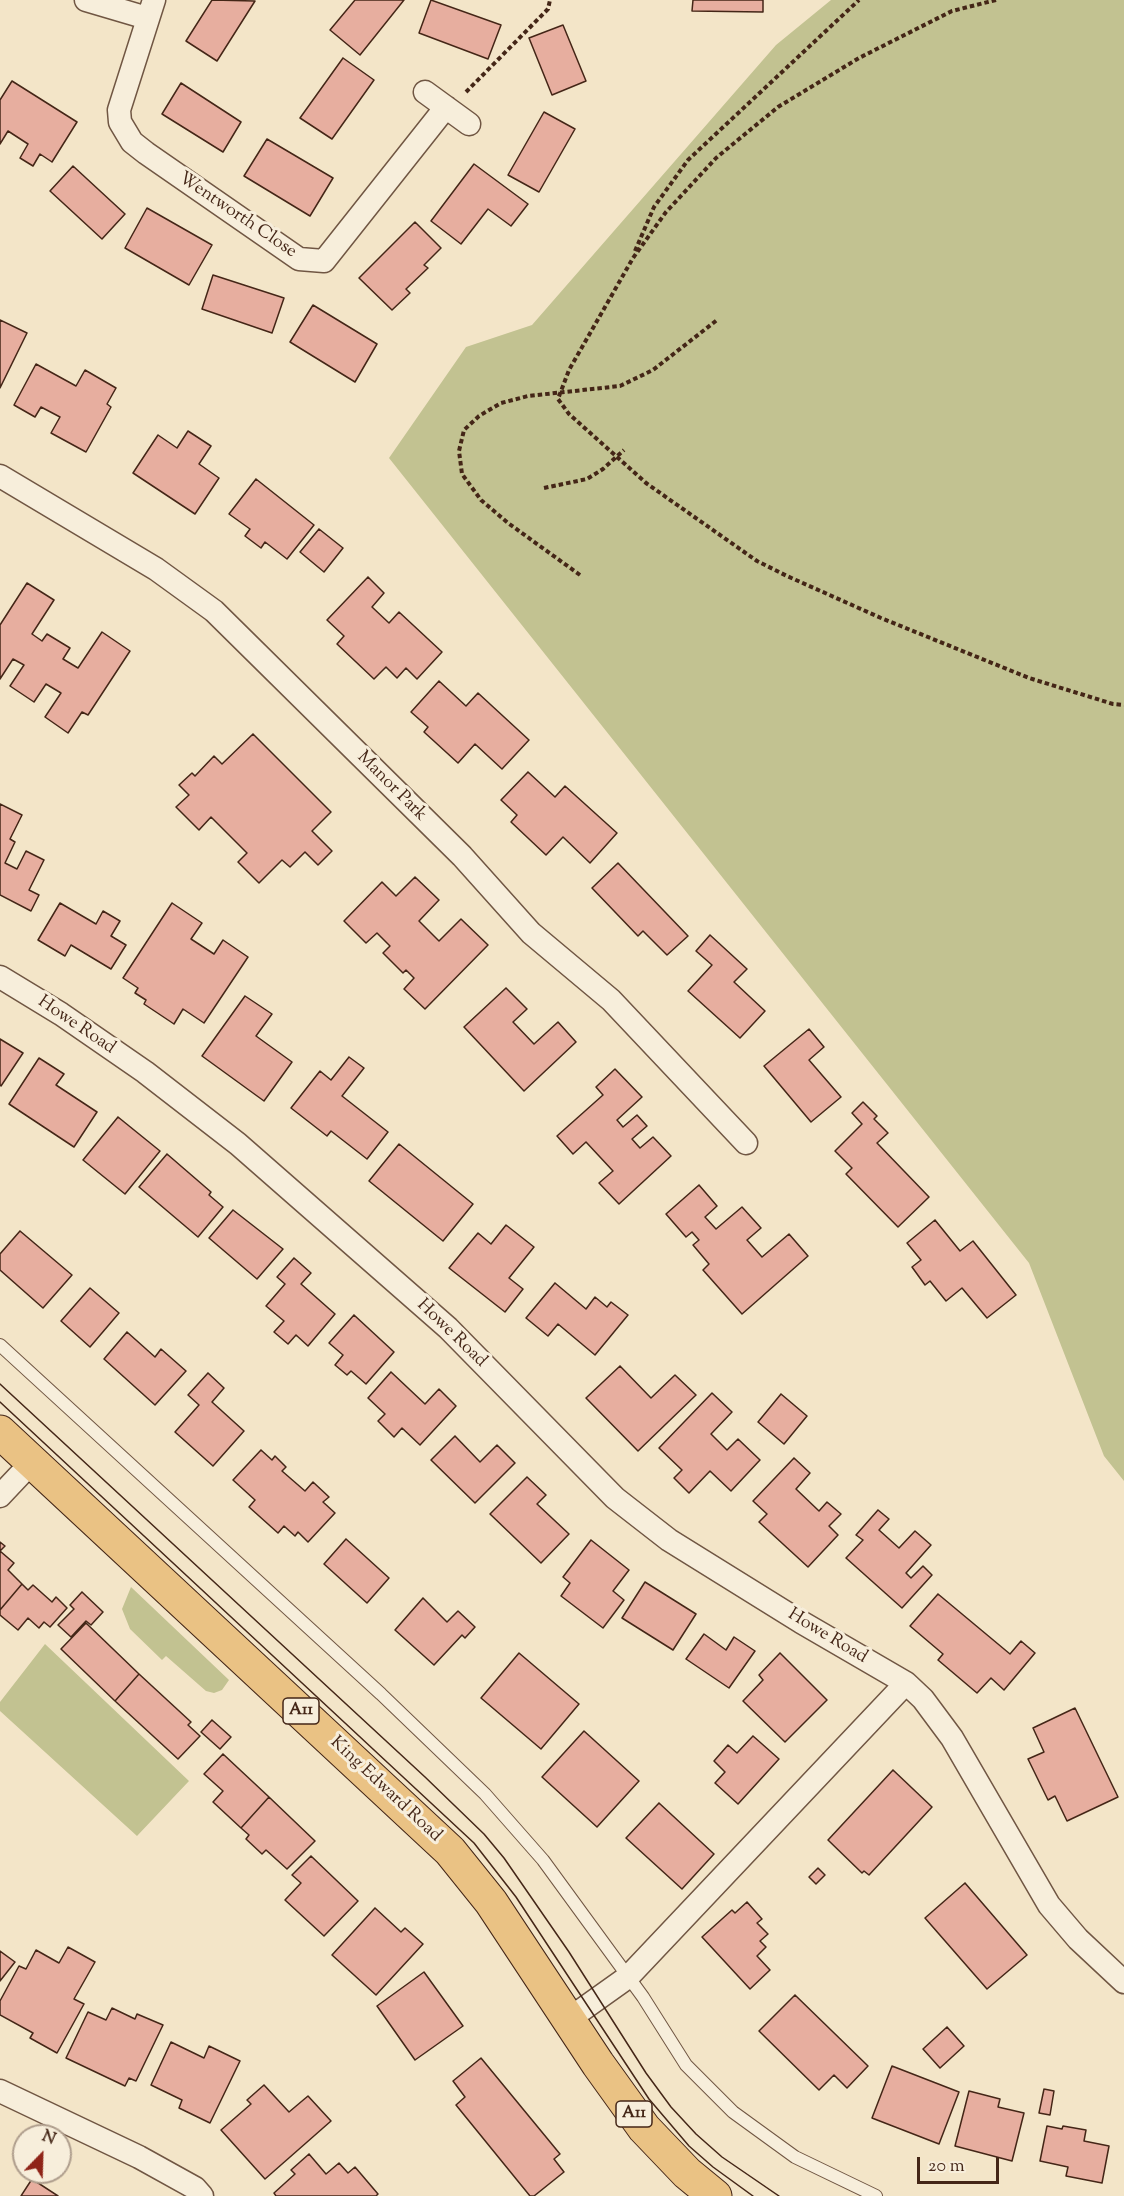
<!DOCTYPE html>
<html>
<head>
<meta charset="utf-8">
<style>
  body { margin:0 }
  #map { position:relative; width:1124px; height:2196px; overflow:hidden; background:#f3e5c8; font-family:"Sorts Mill Goudy",serif }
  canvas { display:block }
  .north { position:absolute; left:12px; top:2124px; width:60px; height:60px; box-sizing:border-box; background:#f7eedb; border:2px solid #af9e8d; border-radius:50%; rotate:23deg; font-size:16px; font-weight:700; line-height:24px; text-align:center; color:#442617 }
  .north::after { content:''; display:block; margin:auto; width:21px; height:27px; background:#8f2418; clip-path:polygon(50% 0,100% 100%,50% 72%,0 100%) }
  .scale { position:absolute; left:917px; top:2157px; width:82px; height:27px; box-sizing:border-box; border:3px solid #442617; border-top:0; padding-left:8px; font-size:18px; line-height:21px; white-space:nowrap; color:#442617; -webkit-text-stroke:4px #f7eedb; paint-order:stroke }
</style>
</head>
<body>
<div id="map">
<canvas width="1124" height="2196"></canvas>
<div class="north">N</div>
<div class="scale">20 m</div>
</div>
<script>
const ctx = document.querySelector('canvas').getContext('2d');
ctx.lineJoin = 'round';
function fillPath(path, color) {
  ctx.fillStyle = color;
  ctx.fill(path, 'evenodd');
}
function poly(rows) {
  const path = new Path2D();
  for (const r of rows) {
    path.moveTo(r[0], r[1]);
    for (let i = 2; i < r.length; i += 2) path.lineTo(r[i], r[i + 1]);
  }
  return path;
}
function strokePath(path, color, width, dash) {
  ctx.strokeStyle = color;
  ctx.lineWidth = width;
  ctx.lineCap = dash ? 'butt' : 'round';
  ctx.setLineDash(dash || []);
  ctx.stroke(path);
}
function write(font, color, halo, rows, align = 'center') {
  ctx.font = font + ' "Sorts Mill Goudy",serif';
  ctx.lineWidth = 6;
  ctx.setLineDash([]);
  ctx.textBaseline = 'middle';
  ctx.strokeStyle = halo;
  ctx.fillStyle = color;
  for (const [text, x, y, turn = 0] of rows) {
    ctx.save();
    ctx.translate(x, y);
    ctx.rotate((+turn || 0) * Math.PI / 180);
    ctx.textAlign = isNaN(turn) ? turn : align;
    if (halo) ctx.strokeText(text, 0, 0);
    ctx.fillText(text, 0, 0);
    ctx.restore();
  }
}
const green = poly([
  [831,0,1124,0,1124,1481,1104,1456,1029,1263,389,458,466,347,532,325,776,45],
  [131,1587,229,1680,222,1690,214,1693,206,1691,166,1656,162,1660,130,1629,122,1609],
  [45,1644,189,1781,137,1836,0,1711,0,1702]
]);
const building = poly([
  [212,0,255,1,217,61,186,41,212,0],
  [355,0,404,0,360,55,330,30,355,0],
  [431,0,501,25,488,59,419,33,431,0],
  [693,0,763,0,763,12,692,11,693,0],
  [563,25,586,81,552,95,529,38,563,25],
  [343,58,374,80,332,139,300,118,343,58],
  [12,81,77,122,52,162,40,154,33,166,20,158,28,144,8,131,0,144,0,100,12,81],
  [181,83,241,122,223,152,162,114,181,83],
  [544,112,575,129,539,192,508,175,544,112],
  [267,139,333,178,310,216,244,176,267,139],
  [474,164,528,204,511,226,488,209,461,244,431,221,474,164],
  [73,166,125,214,102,239,50,191,73,166],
  [147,208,212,245,189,285,125,248,147,208],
  [415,222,441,248,424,265,428,268,406,289,410,293,392,310,359,278,415,222],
  [213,275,284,298,272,333,202,309,213,275],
  [313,305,377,344,355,382,290,342,313,305],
  [0,320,27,333,0,388,0,320],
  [36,364,76,386,85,370,116,388,107,404,111,407,86,452,51,433,60,417,41,407,35,417,14,405,36,364],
  [188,431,211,446,199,464,219,478,195,514,133,473,158,435,177,448,188,431],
  [256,479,314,525,287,559,265,542,261,548,245,536,250,529,229,514,256,479],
  [319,529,343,548,324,572,300,552,319,529],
  [368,577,384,593,372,607,389,623,399,612,442,652,417,679,406,668,397,678,386,667,374,679,337,644,344,636,327,620,368,577],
  [27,583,54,600,32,634,42,641,47,634,70,648,63,659,78,668,102,632,130,651,88,715,82,712,68,733,45,717,61,693,46,684,34,702,10,686,24,665,13,659,0,679,0,625,27,583],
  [439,681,466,706,478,693,529,740,502,769,475,744,458,763,424,732,428,727,411,712,439,681],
  [253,734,331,812,312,831,332,851,318,865,305,852,290,867,282,860,259,883,238,862,247,853,211,817,199,830,176,807,189,795,179,785,192,773,195,776,214,756,222,764,253,734],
  [528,772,555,797,565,786,617,833,590,863,563,837,546,855,511,822,517,815,501,800,528,772],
  [0,804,22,815,10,839,15,842,5,863,17,869,26,851,44,860,29,890,39,895,31,911,0,895,0,804],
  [618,863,688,936,667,955,643,931,638,936,592,888,618,863],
  [415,877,439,900,419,921,439,941,461,919,488,945,425,1009,404,989,414,978,406,970,403,973,383,953,390,946,377,933,366,943,344,921,382,882,396,896,415,877],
  [60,903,96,924,103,911,120,921,111,936,126,945,111,969,71,945,65,956,38,940,60,903],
  [172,903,202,923,191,939,214,954,223,940,248,957,204,1023,183,1009,174,1024,144,1004,146,1000,135,993,138,988,123,978,172,903],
  [710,935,747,969,734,982,765,1011,740,1038,688,991,712,965,696,951,710,935],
  [506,988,527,1009,513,1022,534,1044,558,1022,576,1042,524,1091,464,1027,506,988],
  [245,996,272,1014,256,1036,292,1062,264,1101,202,1056,245,996],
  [809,1029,824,1047,809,1060,841,1097,811,1122,764,1066,809,1029],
  [0,1039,23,1053,1,1086,0,1085,0,1039],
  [349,1057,364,1068,342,1096,388,1132,367,1159,331,1131,327,1136,291,1108,320,1071,331,1080,349,1057],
  [39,1058,64,1074,56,1085,97,1112,74,1147,9,1104,39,1058],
  [615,1069,642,1097,617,1120,623,1127,637,1115,647,1126,632,1139,640,1148,653,1137,671,1156,619,1204,599,1183,613,1171,586,1142,573,1154,557,1136,603,1095,596,1087,615,1069],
  [863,1102,877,1116,874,1119,888,1133,877,1143,929,1197,898,1227,846,1174,852,1168,835,1151,862,1124,852,1113,863,1102],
  [118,1117,160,1151,125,1194,83,1160,118,1117],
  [399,1144,473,1204,443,1241,369,1181,399,1144],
  [167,1154,211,1192,209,1195,223,1207,198,1237,139,1187,167,1154],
  [699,1185,717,1206,705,1217,716,1229,742,1207,761,1228,747,1240,762,1257,789,1234,808,1256,742,1314,703,1270,709,1264,693,1245,699,1240,692,1232,686,1237,666,1214,699,1185],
  [233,1210,283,1249,257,1279,209,1238,233,1210],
  [935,1220,960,1251,973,1241,1016,1295,987,1318,962,1288,946,1301,930,1281,925,1285,912,1267,921,1260,907,1243,935,1220],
  [506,1225,534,1247,509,1278,523,1289,505,1312,449,1268,478,1233,491,1244,506,1225],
  [20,1231,72,1275,43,1308,0,1270,0,1254,20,1231],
  [294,1258,311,1273,301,1284,335,1314,308,1346,296,1335,288,1344,274,1332,284,1321,266,1306,285,1284,277,1277,294,1258],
  [555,1283,586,1309,595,1297,607,1307,611,1302,628,1315,595,1355,558,1324,548,1336,526,1318,555,1283],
  [90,1288,119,1313,90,1347,61,1321,90,1288],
  [354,1315,394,1352,366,1384,351,1371,347,1375,335,1365,343,1355,329,1343,354,1315],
  [127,1332,155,1357,161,1349,186,1371,155,1405,104,1359,127,1332],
  [620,1366,651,1398,675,1375,696,1395,638,1451,586,1398,620,1366],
  [391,1372,425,1404,439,1389,456,1406,420,1445,402,1428,394,1437,378,1421,385,1414,368,1398,391,1372],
  [208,1373,224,1388,212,1402,244,1431,213,1466,175,1432,199,1405,188,1395,208,1373],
  [712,1393,732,1412,711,1434,727,1450,738,1439,760,1460,731,1491,710,1471,689,1493,674,1478,682,1470,659,1448,712,1393],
  [781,1394,807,1416,784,1444,758,1422,781,1394],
  [455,1436,480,1462,497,1445,515,1463,475,1503,431,1460,455,1436],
  [261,1450,272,1460,275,1456,286,1467,282,1471,305,1491,313,1482,329,1497,323,1502,335,1513,308,1542,298,1532,295,1536,284,1526,278,1533,249,1507,255,1500,233,1480,261,1450],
  [794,1458,810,1473,796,1489,819,1511,827,1502,841,1514,829,1526,838,1535,808,1567,759,1522,767,1514,753,1501,794,1458],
  [527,1477,546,1495,537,1504,569,1534,541,1563,490,1514,527,1477],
  [878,1510,889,1519,879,1530,899,1548,915,1531,931,1545,906,1573,911,1578,923,1566,932,1575,902,1608,846,1558,863,1540,856,1535,878,1510],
  [346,1539,389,1578,367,1603,324,1564,346,1539],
  [591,1540,629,1570,613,1591,624,1600,603,1628,561,1596,570,1583,563,1577,591,1540],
  [0,1542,5,1546,0,1551,14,1563,8,1570,22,1584,0,1610,0,1542],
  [645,1582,696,1614,673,1650,622,1618,645,1582],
  [22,1584,28,1590,33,1585,52,1602,56,1597,67,1608,50,1627,44,1622,39,1628,28,1618,18,1630,0,1615,0,1610,22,1584],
  [82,1592,103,1612,91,1625,86,1621,71,1637,58,1625,74,1609,70,1605,82,1592],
  [938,1594,1010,1654,1021,1641,1035,1653,1004,1690,991,1678,977,1693,938,1660,943,1654,910,1626,938,1594],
  [423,1598,447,1622,458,1611,475,1627,465,1638,462,1635,434,1665,395,1630,423,1598],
  [86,1623,139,1674,115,1701,61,1649,86,1623],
  [704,1634,726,1650,734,1637,755,1651,729,1688,686,1659,704,1634],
  [519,1653,579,1704,541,1749,481,1698,519,1653],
  [780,1653,827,1700,785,1742,743,1701,763,1680,759,1675,780,1653],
  [139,1674,191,1722,188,1725,200,1736,178,1759,115,1701,139,1674],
  [1075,1708,1118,1797,1067,1821,1055,1796,1048,1800,1028,1759,1044,1752,1033,1728,1075,1708],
  [212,1720,231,1737,220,1749,201,1732,212,1720],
  [584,1731,639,1781,597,1827,542,1777,584,1731],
  [753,1736,779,1759,738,1804,715,1783,725,1772,714,1761,728,1745,737,1753,753,1736],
  [223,1754,269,1797,241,1828,213,1802,223,1791,204,1774,223,1754],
  [893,1770,932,1807,869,1875,864,1871,862,1873,828,1840,893,1770],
  [269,1797,315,1841,287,1869,266,1850,262,1854,246,1839,249,1835,241,1828,269,1797],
  [659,1803,714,1854,682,1889,626,1838,659,1803],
  [311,1856,358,1901,324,1936,285,1900,301,1883,292,1875,311,1856],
  [818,1868,825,1875,816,1884,809,1877,818,1868],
  [965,1883,1027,1955,987,1989,925,1918,965,1883],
  [747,1902,762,1919,757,1923,768,1934,760,1941,766,1947,757,1956,770,1970,750,1989,702,1937,732,1910,735,1913,747,1902],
  [375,1908,401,1932,405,1928,423,1944,376,1995,332,1955,375,1908],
  [68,1947,95,1962,74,1999,84,2004,57,2053,30,2038,33,2033,0,2015,0,2001,19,1966,26,1969,36,1950,59,1963,68,1947],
  [0,1951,15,1962,0,1981,0,1951],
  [424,1972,463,2026,415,2060,377,2006,424,1972],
  [795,1995,868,2066,847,2088,834,2075,819,2090,759,2031,795,1995],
  [112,2008,135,2019,137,2014,163,2025,136,2081,129,2078,125,2086,66,2058,88,2012,106,2020,112,2008],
  [947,2027,964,2046,940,2068,923,2049,947,2027],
  [171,2042,204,2058,209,2046,240,2061,210,2123,179,2108,182,2100,151,2085,171,2042],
  [481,2058,560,2154,554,2159,564,2172,534,2196,530,2196,456,2105,465,2097,453,2081,481,2058],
  [892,2066,959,2092,939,2144,872,2118,892,2066],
  [264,2085,289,2112,308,2096,331,2121,265,2179,221,2130,251,2104,247,2100,264,2085],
  [1044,2089,1054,2091,1050,2115,1039,2113,1044,2089],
  [969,2091,1000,2099,998,2107,1024,2113,1012,2161,955,2146,969,2091],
  [1047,2126,1062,2129,1063,2126,1086,2130,1084,2141,1109,2146,1102,2183,1066,2176,1068,2167,1040,2161,1047,2126],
  [309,2154,326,2174,339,2163,348,2173,355,2167,378,2194,376,2196,276,2196,274,2193,295,2174,291,2170,309,2154],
  [32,2179,58,2196,21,2196,32,2179]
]);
const path = poly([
  [996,0,952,11,859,58,778,107,716,158,666,212,633,258,569,370,558,399,569,414,646,483,757,561,787,576,881,618,1029,678,1113,704,1124,705],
  [466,92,548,9,550,0],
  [635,251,654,207,688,160,859,0],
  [544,488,587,479,603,469,624,450],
  [580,575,508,523,481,500,462,474,459,451,464,430,479,416,501,403,528,396,620,386,653,370,717,320]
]);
const lane = poly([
  [0,1345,381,1694,485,1794,543,1860,643,1997,686,2065,733,2112,795,2157,876,2196]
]);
const street = poly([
  [86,0,147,18],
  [154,0,119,110,120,122,132,142,146,153,299,259,324,261,446,107],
  [425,92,469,124],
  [0,476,156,569,214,611,462,856,531,933,611,1000,746,1143],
  [0,977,61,1014,145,1072,238,1144,448,1328,615,1498,669,1540,801,1622,906,1683,923,1699,952,1738,1049,1905,1078,1939,1124,1982],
  [0,1496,33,1461],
  [569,2019,628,1977,906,1683],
  [0,2091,139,2157,195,2188,202,2196]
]);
const primary = poly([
  [0,1432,450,1851,491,1902,598,2064,644,2128,687,2173,715,2196]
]);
const tram = poly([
  [0,1384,425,1777,484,1834,504,1858,569,1952,646,2073,671,2107,696,2134,722,2157,779,2196],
  [0,1402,474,1843,516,1897,649,2099,689,2146,713,2167,753,2196]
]);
const shields = [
  [301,1711,36],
  [634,2114,36]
];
const shieldNames = [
  ["A11",301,1711],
  ["A11",634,2114]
];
const streetNames = [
  ["Wentworth Close",237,216,34],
  ["Manor Park",391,787,45],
  ["Howe Road",76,1026,34],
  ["Howe Road",451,1334,44],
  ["Howe Road",827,1637,31],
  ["King Edward Road",385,1790,43]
];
fillPath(green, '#c2c291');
fillPath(building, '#e7ae9f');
strokePath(building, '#442617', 1.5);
strokePath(lane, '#705643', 14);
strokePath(street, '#705643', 25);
strokePath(primary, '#442617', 35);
strokePath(path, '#442617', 4, [4.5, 3]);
strokePath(lane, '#f7eedb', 12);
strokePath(street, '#f7eedb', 22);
strokePath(primary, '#eac284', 33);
strokePath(tram, '#442617', 1.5);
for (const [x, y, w] of shields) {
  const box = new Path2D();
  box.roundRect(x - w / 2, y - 13, w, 26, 4.5);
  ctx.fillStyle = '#f7eedb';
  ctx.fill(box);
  strokePath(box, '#442617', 1.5);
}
write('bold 16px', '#442617', null, shieldNames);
write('18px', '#442617', '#f7eedb', streetNames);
</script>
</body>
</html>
